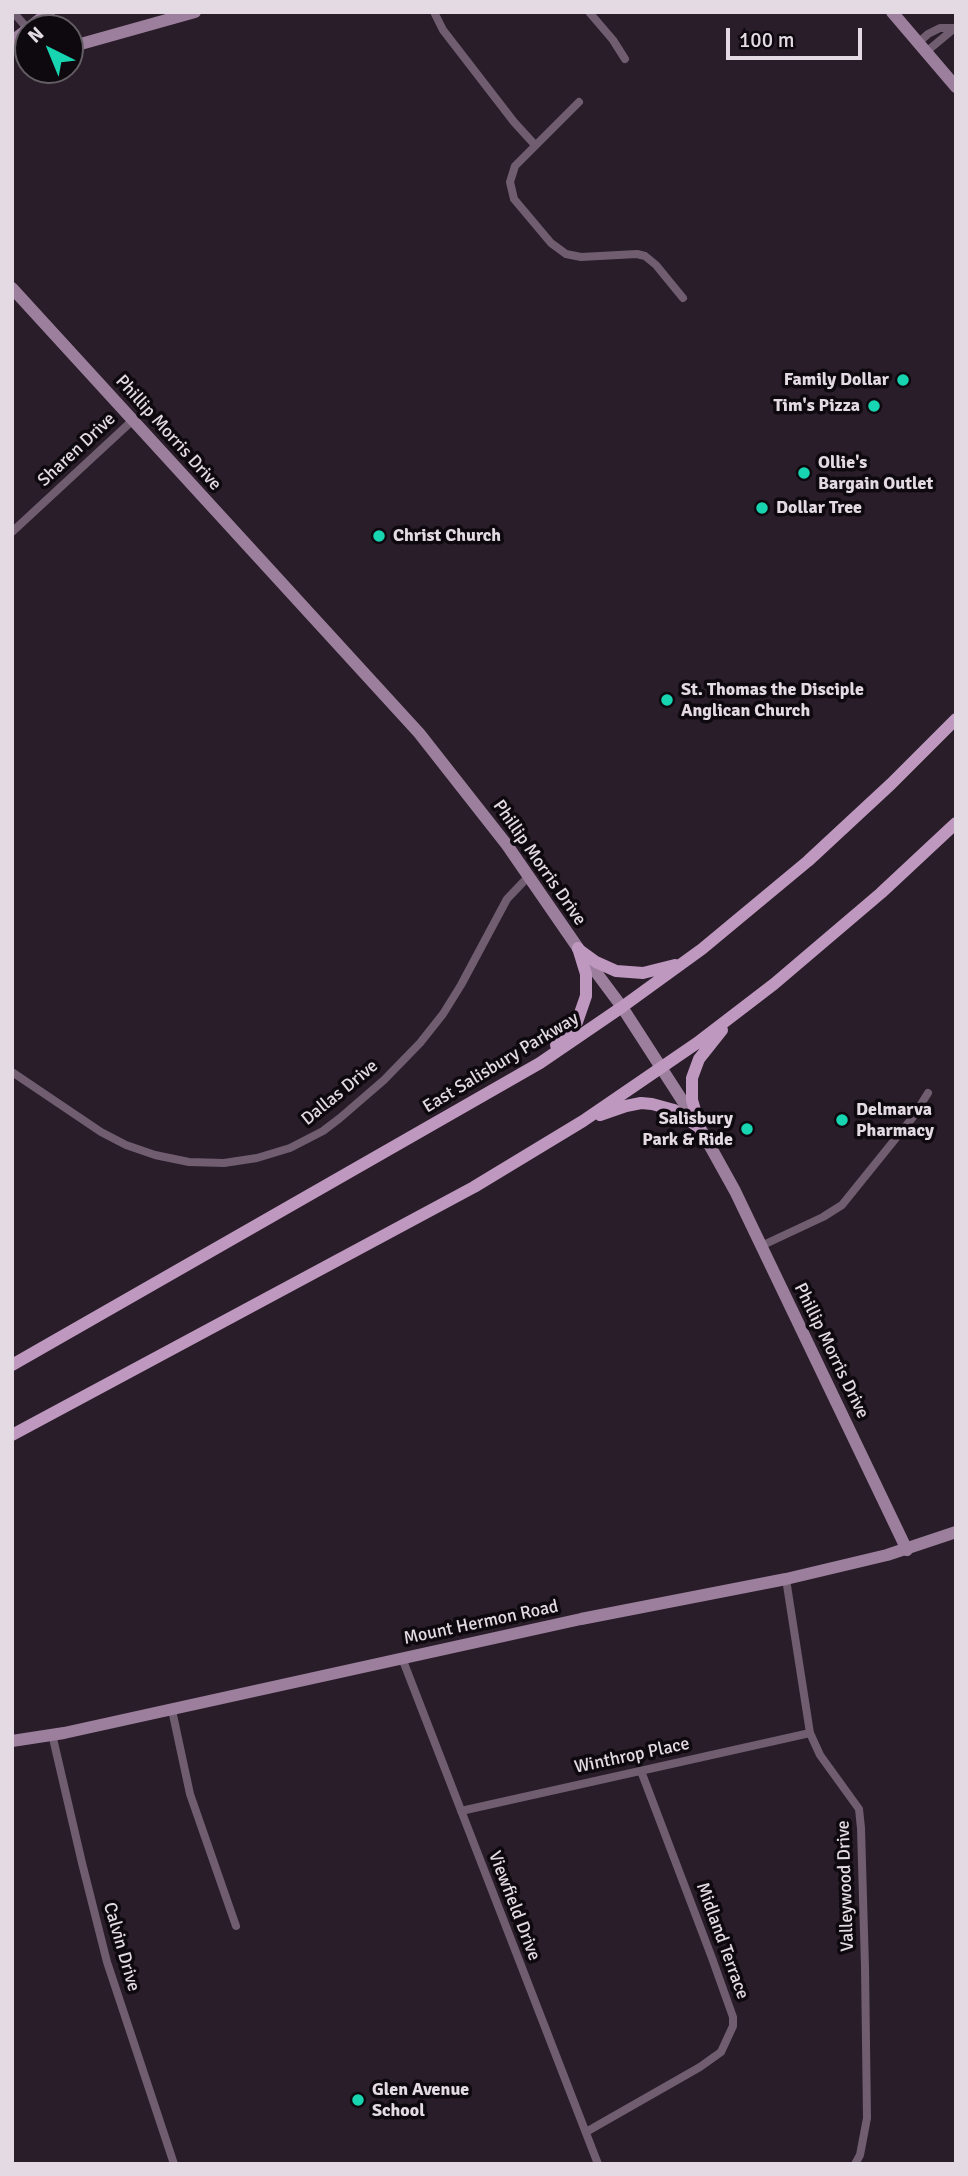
<!DOCTYPE html>
<html>
<head>
<meta charset="utf-8">
<style>
  body { margin:0 }
  #map { position:relative; width:968px; height:2176px; overflow:hidden; background:#291d29; font-family:Signika,sans-serif }
  canvas { display:block }
  .frame { position:absolute; inset:0; border:14px solid #e3dae3; pointer-events:none }
  .north { position:absolute; left:14px; top:14px; width:70px; height:70px; box-sizing:border-box; background:#0e090f; border:2px solid #635d64; border-radius:50%; rotate:317deg; font-size:19px; font-weight:700; line-height:28px; text-align:center; color:#e3dae3 }
  .north::after { content:''; display:block; margin:auto; width:24px; height:32px; background:#18d5b2; clip-path:polygon(50% 0,100% 100%,50% 72%,0 100%) }
  .scale { position:absolute; left:726px; top:28px; width:136px; height:32px; box-sizing:border-box; border:4px solid #e3dae3; border-top:0; padding-left:9px; font-size:21px; line-height:24px; white-space:nowrap; color:#e3dae3; -webkit-text-stroke:5px #0e090f; paint-order:stroke }
</style>
</head>
<body>
<div id="map">
<canvas width="968" height="2176"></canvas>
<div class="frame"></div>
<div class="north">N</div>
<div class="scale">100 m</div>
</div>
<script>
const ctx = document.querySelector('canvas').getContext('2d');
ctx.lineJoin = 'round';
function poly(rows) {
  const path = new Path2D();
  for (const r of rows) {
    path.moveTo(r[0], r[1]);
    for (let i = 2; i < r.length; i += 2) path.lineTo(r[i], r[i + 1]);
  }
  return path;
}
function strokePath(path, color, width, dash) {
  ctx.strokeStyle = color;
  ctx.lineWidth = width;
  ctx.lineCap = dash ? 'butt' : 'round';
  ctx.setLineDash(dash || []);
  ctx.stroke(path);
}
function write(font, color, halo, rows, align = 'center') {
  ctx.font = font + ' Signika,sans-serif';
  ctx.lineWidth = 7;
  ctx.setLineDash([]);
  ctx.textBaseline = 'middle';
  ctx.strokeStyle = halo;
  ctx.fillStyle = color;
  for (const [text, x, y, turn = 0] of rows) {
    ctx.save();
    ctx.translate(x, y);
    ctx.rotate((+turn || 0) * Math.PI / 180);
    ctx.textAlign = isNaN(turn) ? turn : align;
    if (halo) ctx.strokeText(text, 0, 0);
    ctx.fillText(text, 0, 0);
    ctx.restore();
  }
}
const street = poly([
  [13,12,28,29],
  [434,12,443,30,514,122,535,145],
  [589,12,613,40,625,59],
  [918,43,928,34,940,28,953,28],
  [926,52,956,27],
  [579,102,515,166,510,182,514,199,551,243,566,254,581,257,637,254,645,256,656,265,683,298],
  [12,532,133,420],
  [12,1072,101,1132,126,1145,155,1155,189,1162,224,1163,257,1158,290,1148,323,1131,340,1118,384,1080,420,1043,443,1014,461,985,507,899,528,877],
  [761,1246,823,1217,842,1205,913,1117,928,1093],
  [786,1579,810,1733,820,1755,859,1809,861,1828,865,1967,867,2118,860,2155,855,2164],
  [402,1658,598,2164],
  [172,1710,190,1794,236,1926],
  [52,1734,82,1863,107,1962,174,2164],
  [461,1811,810,1733],
  [586,2132,700,2067,721,2052,733,2026,733,2017,712,1958,641,1771]
]);
const secondary = poly([
  [892,12,956,87],
  [29,28,49,12],
  [12,41,28,29],
  [70,47,195,12],
  [12,288,419,733,507,845,578,948,622,1007,700,1128,735,1191,907,1550],
  [12,1741,64,1733,581,1619,786,1579,887,1555,956,1532]
]);
const primary = poly([
  [578,949,596,962,616,971,643,973,675,965],
  [556,1045,577,1022,586,996,586,974,578,948],
  [600,1115,626,1106,641,1103,652,1104,674,1110,700,1128],
  [700,1128,692,1100,692,1078,699,1059,722,1030],
  [12,1365,540,1063,622,1007,702,949,808,861,891,784,956,719],
  [12,1435,474,1187,583,1121,697,1043,774,984,881,893,956,823]
]);
const markers = [
  [903,380,7,"#18d5b2"],
  [874,406,7,"#18d5b2"],
  [804,473,7,"#18d5b2"],
  [762,508,7,"#18d5b2"],
  [379,536,7,"#18d5b2"],
  [667,700,7,"#18d5b2"],
  [842,1120,7,"#18d5b2"],
  [747,1129,7,"#18d5b2"],
  [358,2100,7,"#18d5b2"]
];
const poiNames = [
  ["Family Dollar",889,380,"right"],
  ["Tim's Pizza",860,406,"right"],
  ["Ollie's",818,463],
  ["Bargain Outlet",818,484],
  ["Dollar Tree",776,508],
  ["Christ Church",393,536],
  ["St. Thomas the Disciple",681,690],
  ["Anglican Church",681,711],
  ["Delmarva",856,1110],
  ["Pharmacy",856,1131],
  ["Salisbury",733,1119,"right"],
  ["Park & Ride",733,1140,"right"],
  ["Glen Avenue",372,2090],
  ["School",372,2111]
];
const streetNames = [
  ["Phillip Morris Drive",168,433,48],
  ["Sharen Drive",77,450,-43],
  ["Phillip Morris Drive",539,863,55],
  ["East Salisbury Parkway",501,1063,-31],
  ["Dallas Drive",340,1093,-39],
  ["Phillip Morris Drive",831,1351,64],
  ["Mount Hermon Road",481,1623,-12],
  ["Winthrop Place",632,1756,-12],
  ["Valleywood Drive",846,1886,-92],
  ["Viewfield Drive",514,1906,69],
  ["Midland Terrace",722,1941,70],
  ["Calvin Drive",121,1947,74]
];
strokePath(street, '#705d70', 8);
strokePath(secondary, '#9c7f9d', 12);
strokePath(primary, '#bf98c0', 12);
for (const [x, y, r, color] of markers) {
  const dot = new Path2D();
  dot.arc(x, y, r, 0, 2 * Math.PI);
  ctx.fillStyle = color;
  ctx.fill(dot);
  strokePath(dot, '#0e090f', 2.5);
}
write('bold 18px', '#e3dae3', '#0e090f', poiNames, 'left');
write('18px', '#e3dae3', '#0e090f', streetNames);
</script>
</body>
</html>
